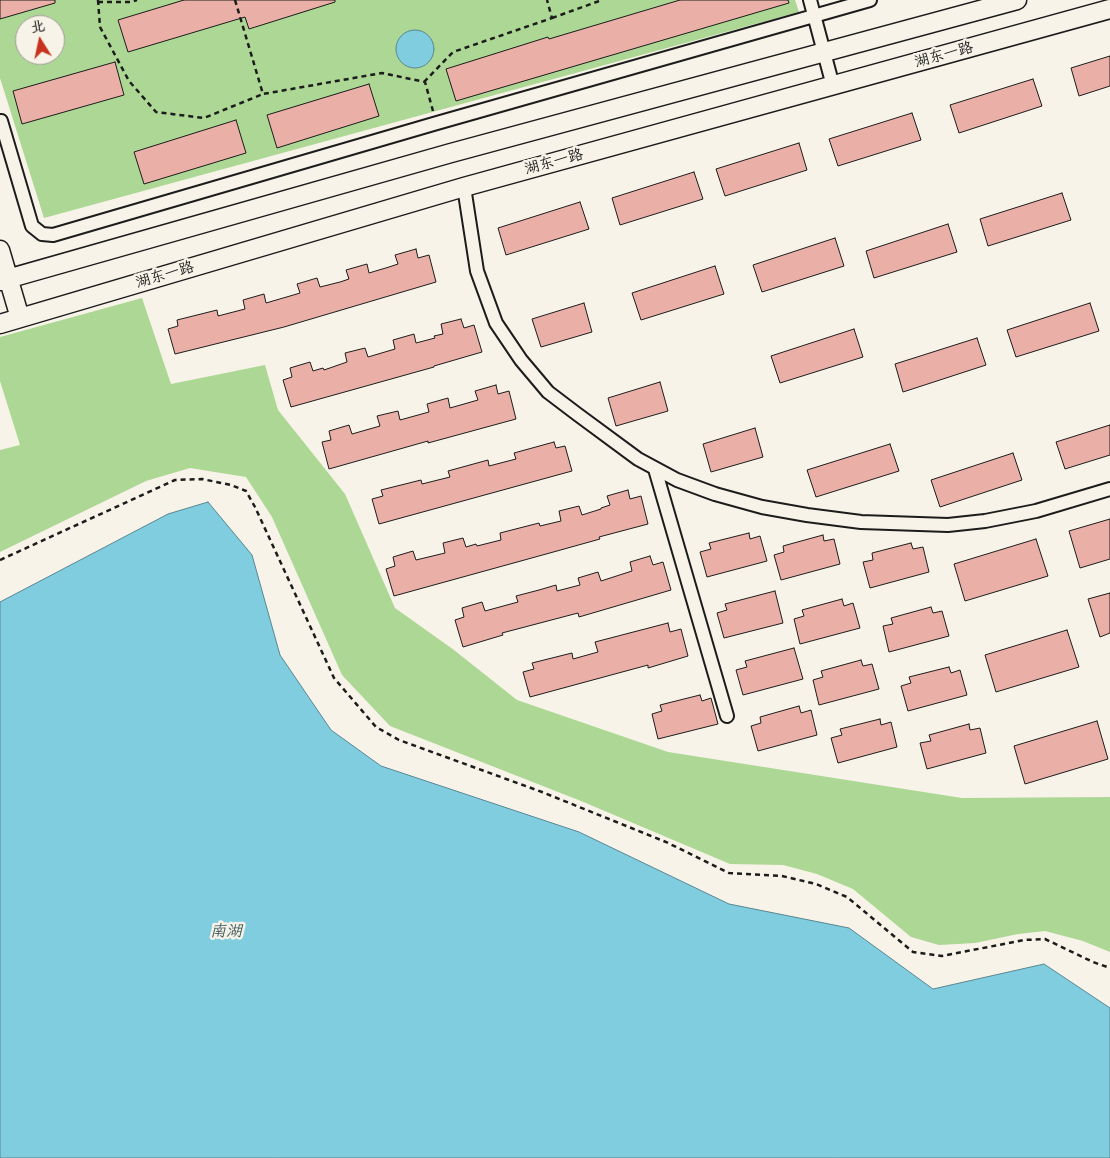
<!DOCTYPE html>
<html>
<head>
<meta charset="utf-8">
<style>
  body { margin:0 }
  #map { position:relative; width:1110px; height:1158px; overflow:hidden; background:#f7f3e8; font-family:"Playpen Sans","LXGW WenKai TC",sans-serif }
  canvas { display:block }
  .north { position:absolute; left:15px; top:15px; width:50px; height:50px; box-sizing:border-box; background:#f7f3e8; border:1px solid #9f9d96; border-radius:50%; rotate:350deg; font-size:14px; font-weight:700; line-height:20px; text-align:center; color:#1c1c1c }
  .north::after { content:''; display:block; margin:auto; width:18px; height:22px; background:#c8321e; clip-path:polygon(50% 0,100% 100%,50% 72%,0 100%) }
</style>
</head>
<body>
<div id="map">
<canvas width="1110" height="1158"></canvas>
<div class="north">北</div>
</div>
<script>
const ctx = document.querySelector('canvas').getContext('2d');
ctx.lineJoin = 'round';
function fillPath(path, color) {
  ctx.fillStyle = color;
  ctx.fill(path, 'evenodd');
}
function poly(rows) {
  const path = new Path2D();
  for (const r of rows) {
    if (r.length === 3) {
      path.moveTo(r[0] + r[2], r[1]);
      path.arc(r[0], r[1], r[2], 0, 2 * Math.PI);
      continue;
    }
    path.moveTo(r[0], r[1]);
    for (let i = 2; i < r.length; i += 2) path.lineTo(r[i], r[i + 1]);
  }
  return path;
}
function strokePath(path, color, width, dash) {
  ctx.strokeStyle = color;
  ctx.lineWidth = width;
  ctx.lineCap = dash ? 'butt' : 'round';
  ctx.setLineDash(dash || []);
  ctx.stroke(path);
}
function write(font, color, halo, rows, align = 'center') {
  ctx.font = font + ' "Playpen Sans","LXGW WenKai TC",sans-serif';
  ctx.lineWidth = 5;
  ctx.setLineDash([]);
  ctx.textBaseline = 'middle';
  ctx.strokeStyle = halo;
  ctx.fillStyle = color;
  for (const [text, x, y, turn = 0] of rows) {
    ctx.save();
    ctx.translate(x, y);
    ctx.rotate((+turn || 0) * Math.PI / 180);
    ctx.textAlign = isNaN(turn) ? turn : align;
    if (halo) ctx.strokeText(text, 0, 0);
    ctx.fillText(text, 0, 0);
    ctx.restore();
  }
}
const green = poly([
  [0,0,795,0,799,12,44,218,0,78],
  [25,25,55,25,55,55,25,55],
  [142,298,171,384,265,365,278,410,345,494,395,608,454,650,517,700,668,752,962,798,1110,797,1110,952,1083,941,1045,931,1018,934,975,943,939,945,911,937,853,889,817,874,783,865,730,864,581,801,390,726,342,675,272,517,246,477,190,468,146,481,0,552,0,450,20,445,0,381,0,337]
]);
const water = poly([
  [415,49,19],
  [208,502,252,555,280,655,331,730,381,766,579,832,729,904,849,928,933,989,1044,964,1110,1008,1110,1158,0,1158,0,602,168,514,208,502]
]);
const building = poly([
  [0,0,55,0,55,3,0,19,0,0],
  [184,0,335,0,335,2,249,29,245,17,128,52,118,20,184,0],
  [680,0,788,0,789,3,456,101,446,69,548,37,549,39,680,0],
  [1110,56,1110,86,1079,96,1071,68,1110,56],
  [115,62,124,95,22,124,13,91,115,62],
  [1033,79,1042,106,959,133,950,105,1033,79],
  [369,84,379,116,277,148,267,115,369,84],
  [912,113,921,140,838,166,829,139,912,113],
  [236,120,246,153,144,184,134,152,236,120],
  [799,143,807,170,725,196,716,169,799,143],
  [694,172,703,199,620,225,612,198,694,172],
  [1062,193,1071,220,988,246,980,219,1062,193],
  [580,202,589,229,506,255,498,228,580,202],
  [948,224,957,252,874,278,866,251,948,224],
  [835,238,844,266,762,292,753,265,835,238],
  [416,249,418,258,429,255,436,282,284,327,175,354,168,329,178,326,177,320,217,310,218,316,245,309,243,300,264,294,266,303,290,296,300,293,297,284,317,278,320,287,340,282,349,279,346,270,367,264,369,273,389,267,398,264,395,255,416,249],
  [715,266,724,294,641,320,632,293,715,266],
  [584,303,592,332,541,347,532,319,584,303],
  [1090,303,1099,331,1016,357,1007,330,1090,303],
  [461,319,464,328,474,325,482,352,434,366,434,367,291,407,283,380,292,377,290,368,310,362,313,371,323,368,324,370,347,362,345,353,365,348,368,357,395,349,393,340,414,334,416,343,435,338,434,336,443,334,441,324,461,319],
  [854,329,863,357,780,383,771,356,854,329],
  [977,338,986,365,903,392,895,364,977,338],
  [660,382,668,411,616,426,608,398,660,382],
  [496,385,498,394,509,391,516,419,428,443,428,441,329,469,322,442,331,440,329,431,349,425,352,434,380,426,377,416,398,411,400,420,429,412,427,404,448,398,450,408,478,400,475,391,496,385],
  [1110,425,1110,455,1065,469,1056,442,1110,425],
  [755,428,763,457,711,472,703,444,755,428],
  [554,442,556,448,565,446,572,471,379,524,372,499,383,496,381,490,421,480,422,484,450,477,448,471,488,460,489,466,516,459,514,453,554,442],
  [890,444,899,471,816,497,807,470,890,444],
  [1013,453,1022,480,940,507,931,480,1013,453],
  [628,490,630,499,641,496,648,524,599,537,600,539,557,551,394,596,386,569,395,566,393,557,413,551,416,560,445,553,443,543,463,538,466,547,476,544,477,546,501,540,500,533,539,523,540,526,561,521,559,511,579,506,582,515,601,509,601,508,610,505,607,496,628,490],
  [1110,519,1110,559,1080,568,1069,531,1110,519],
  [749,533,750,539,760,536,767,561,707,577,700,552,711,549,709,543,749,533],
  [823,535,824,541,834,539,840,564,781,580,774,555,784,552,783,546,823,535],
  [1036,539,1048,576,965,601,954,564,1036,539],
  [911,543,913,549,923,547,929,572,870,588,863,562,873,560,872,553,911,543],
  [650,556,653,565,663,562,671,590,579,617,578,613,502,633,503,635,463,647,455,620,464,617,462,608,482,602,485,611,518,602,516,596,539,590,556,585,557,591,580,585,578,578,598,572,601,581,632,571,630,562,650,556],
  [775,591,783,623,724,638,717,613,727,610,725,604,775,591],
  [1110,593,1110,633,1100,637,1088,599,1110,593],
  [842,599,844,606,853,603,860,628,800,644,794,619,804,616,802,610,842,599],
  [931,607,933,613,942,611,949,636,889,652,883,626,893,624,891,618,931,607],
  [668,623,670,632,681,629,688,656,648,668,648,665,530,697,523,672,534,669,532,663,572,653,573,659,598,652,595,642,668,623],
  [1067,630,1079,667,996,692,985,655,1067,630],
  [794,648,803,679,743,695,736,670,747,667,745,661,794,648],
  [861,660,863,666,872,664,879,689,819,705,813,680,823,677,821,671,861,660],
  [949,667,951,673,960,670,967,695,908,711,901,686,911,683,909,677,949,667],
  [700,695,702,701,711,698,718,724,658,739,652,714,662,711,660,705,700,695],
  [799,706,801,713,811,710,817,735,758,751,751,726,761,723,760,717,799,706],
  [880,719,881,725,891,722,897,747,838,763,831,738,842,735,840,729,880,719],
  [1097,721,1108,759,1025,784,1014,746,1097,721],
  [969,724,970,730,980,728,986,753,927,769,920,743,931,741,929,735,969,724]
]);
const path = poly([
  [98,0,100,27,129,81,156,112,204,118,263,94],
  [235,0,263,94,382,73,425,82,433,111],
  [98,2,131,2,137,0],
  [552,18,602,0],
  [424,82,453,52,552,18,547,0],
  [0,560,175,480,202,479,231,485,246,491,255,507,334,678,376,727,399,740,542,792,666,842,729,873,782,876,816,884,847,897,913,952,942,956,1024,940,1045,939,1093,962,1110,968]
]);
const minor = poly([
  [810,0,833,86],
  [0,121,1,121,32,226,42,234,53,235,437,123,870,0],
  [464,187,477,271,496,323,521,360,548,392,577,414,638,459,677,480,715,494,762,507,807,515,861,522,948,525,985,521,1036,511,1110,489],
  [655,469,727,716]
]);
const secondary = poly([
  [0,250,20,318],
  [0,281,451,153,1017,0],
  [0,324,464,187,1110,9]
]);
const streetNames = [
  ["湖东一路",944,55,-15],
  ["湖东一路",554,162,-15],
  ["湖东一路",165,275,-16]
];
const waterNames = [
  ["南湖",226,932]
];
fillPath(green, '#add794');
fillPath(water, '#80cddf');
strokePath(water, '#588691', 1);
fillPath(building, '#eab0a7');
strokePath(building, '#1c1c1c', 1);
strokePath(minor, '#1c1c1c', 16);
strokePath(secondary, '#1c1c1c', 21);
strokePath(path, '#1c1c1c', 2.5, [5, 4]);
strokePath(minor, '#f7f3e8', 12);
strokePath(secondary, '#f7f3e8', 18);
write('15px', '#1c1c1c', '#f7f3e8', streetNames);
write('italic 16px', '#3f5a60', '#f7f3e8', waterNames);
</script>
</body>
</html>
